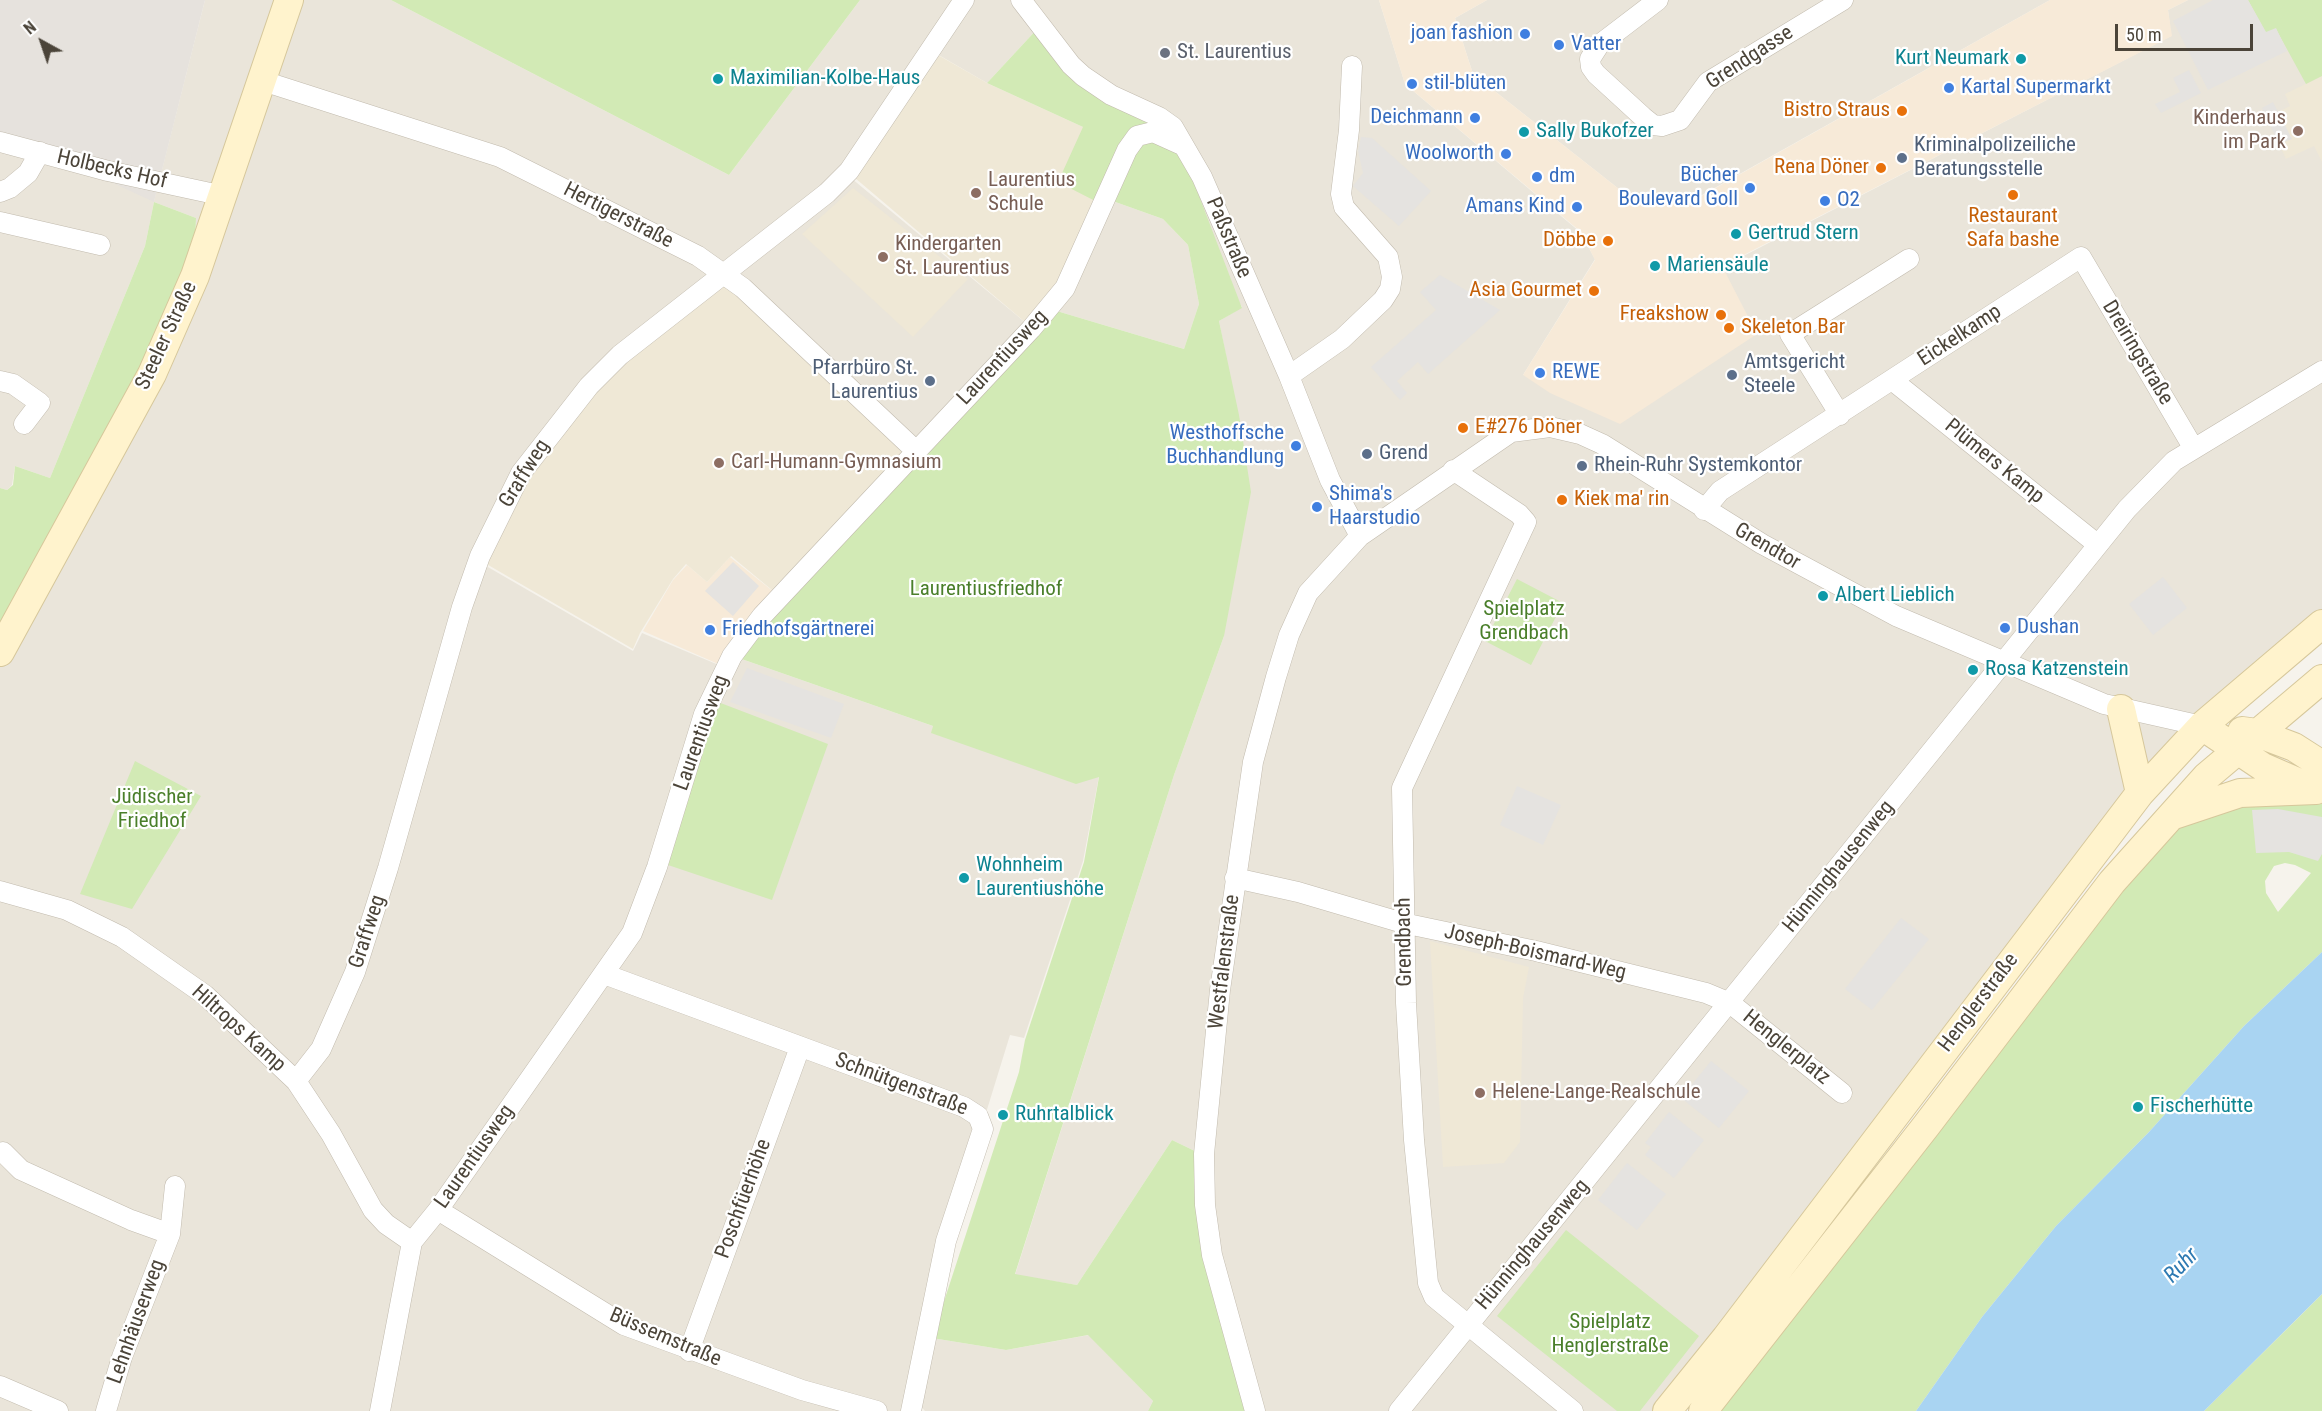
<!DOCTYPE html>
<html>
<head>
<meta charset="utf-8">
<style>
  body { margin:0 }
  #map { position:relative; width:2322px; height:1411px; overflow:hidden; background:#f6f3ec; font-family:"Roboto Condensed",sans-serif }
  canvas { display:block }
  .north { position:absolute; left:12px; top:12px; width:60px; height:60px; -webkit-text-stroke:4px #fff; paint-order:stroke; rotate:320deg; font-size:16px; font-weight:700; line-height:24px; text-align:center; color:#4b4439 }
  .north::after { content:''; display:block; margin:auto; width:21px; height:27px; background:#4b4439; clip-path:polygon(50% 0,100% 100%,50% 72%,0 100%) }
  .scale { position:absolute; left:2115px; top:24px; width:138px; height:27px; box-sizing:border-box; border:3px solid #4b4439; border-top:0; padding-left:8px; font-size:18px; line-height:21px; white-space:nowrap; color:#4b4439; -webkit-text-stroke:4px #fff; paint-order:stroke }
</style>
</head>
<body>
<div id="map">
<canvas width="2322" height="1411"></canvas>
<div class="north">N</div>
<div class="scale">50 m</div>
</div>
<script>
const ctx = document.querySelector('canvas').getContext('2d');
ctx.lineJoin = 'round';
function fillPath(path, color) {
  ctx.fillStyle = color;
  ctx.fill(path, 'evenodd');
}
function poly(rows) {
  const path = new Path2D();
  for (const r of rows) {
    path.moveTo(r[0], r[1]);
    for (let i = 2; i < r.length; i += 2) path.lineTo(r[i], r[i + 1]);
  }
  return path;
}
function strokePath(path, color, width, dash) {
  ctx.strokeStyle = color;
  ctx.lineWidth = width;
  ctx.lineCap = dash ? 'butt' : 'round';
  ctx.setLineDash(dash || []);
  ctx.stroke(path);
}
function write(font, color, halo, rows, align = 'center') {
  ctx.font = font + ' "Roboto Condensed",sans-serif';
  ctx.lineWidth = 4.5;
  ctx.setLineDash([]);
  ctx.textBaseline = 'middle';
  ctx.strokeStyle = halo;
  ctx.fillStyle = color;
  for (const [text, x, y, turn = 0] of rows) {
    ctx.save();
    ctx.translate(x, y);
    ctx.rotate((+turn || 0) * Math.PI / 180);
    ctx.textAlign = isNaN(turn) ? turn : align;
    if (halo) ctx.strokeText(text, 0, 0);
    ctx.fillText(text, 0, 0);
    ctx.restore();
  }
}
const residential = poly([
  [205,0,391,0,729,175,860,0,1020,0,1039,27,987,83,930,50,851,178,1032,328,916,449,474,559,633,651,642,633,726,668,733,656,933,726,932,733,1099,776,1083,861,1024,1038,1010,1035,977,1142,910,1411,0,1411,0,652,195,276,196,218,154,202,145,246,50,478,15,466,12,485,7,490,0,488,0,136,31,145,154,201],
  [1023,0,1379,0,1405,84,1580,232,1595,259,1523,375,1722,267,2171,36,2168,10,2188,0,2322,0,2322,643,2181,761,1657,1411,1258,1411,1215,1256,1201,1154,1172,1140,1077,1285,1015,1275,1174,775,1224,636,1226,356,1219,321,1242,307,1111,95],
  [1487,0,2050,0,1695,199,1638,204,1473,74,1455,18],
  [1107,199,1163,219,1188,245,1199,304,1184,349,1050,309],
  [1089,1335,1153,1401,1148,1411,925,1411,918,1403,932,1338,1006,1350]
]);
const commercial = poly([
  [1379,0,1487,0,1455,18,1473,74,1638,204,1696,199,2050,0,2188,0,2168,10,2172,36,1722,266,1757,334,1620,424,1550,393,1523,375,1595,260,1581,232,1405,84],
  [730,557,779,596,725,667,643,631,673,580,687,565,707,582]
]);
const industrial = poly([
  [0,0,205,0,154,202,31,145,0,136]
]);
const education = poly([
  [931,51,987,83,1083,127,1103,205,1032,328,855,178],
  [2322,76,2322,162,2314,146,2286,159,2267,118,2290,106,2285,94],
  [853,188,968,279,913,337,802,234],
  [730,275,913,450,778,595,731,556,707,582,686,564,673,579,640,633,633,649,483,562,528,476,593,389],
  [1430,941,1529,967,1523,998,1520,1142,1504,1163,1443,1167]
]);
const green = poly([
  [391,0,860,0,729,175],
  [2248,0,2322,0,2322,76,2306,84,2276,29,2266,33],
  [1039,27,1069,66,1159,118,1147,130,1103,205,1058,182,1083,127,987,83],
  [1157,133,1186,162,1242,308,1219,321,1239,415,1251,492,1224,636,1174,775,1015,1274,1077,1285,1172,1140,1201,1154,1252,1411,1148,1411,1153,1401,1088,1335,1006,1350,932,1338,1019,1072,1025,1040,1084,862,1099,777,1076,784,931,733,933,726,733,656,1050,309,1184,349,1199,304,1188,245,1163,219,1107,199,1128,150],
  [154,202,196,218,194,276,0,651,0,488,7,490,13,485,15,466,50,478,145,246],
  [1517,579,1563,603,1531,665,1485,641],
  [718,702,828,744,772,900,668,865],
  [135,761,201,796,132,909,80,894],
  [2245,799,2322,804,2322,952,2244,1026,2149,1132,2056,1226,1982,1317,1916,1411,1709,1411,2095,923,2176,828],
  [2285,863,2295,865,2311,873,2278,912,2266,893,2265,881,2274,866],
  [1566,1230,1699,1336,1640,1411,1617,1411,1497,1316],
  [2322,1294,2322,1411,2204,1411,2295,1321]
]);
const parking = poly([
  [2213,0,2248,0,2266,32,2276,28,2287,51,2208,90,2173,21],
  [2189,70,2201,93,2161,113,2155,104,2180,92,2173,78],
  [2273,102,2292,139,2279,144,2262,108],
  [1361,137,1372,138,1431,191,1399,226,1353,186,1363,173,1358,151],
  [1440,275,1500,310,1428,374,1418,362,1397,381,1407,393,1400,400,1371,367,1436,310,1420,292],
  [733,562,759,586,733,616,705,591],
  [2163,577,2187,608,2153,635,2129,604],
  [747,668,844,704,831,738,730,702],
  [1517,786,1561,805,1543,845,1500,825],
  [2278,809,2322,817,2322,854,2318,861,2289,852,2256,853,2252,810],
  [1901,918,1929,939,1872,1010,1845,989],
  [1711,1061,1749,1091,1719,1128,1681,1098],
  [1669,1112,1704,1140,1674,1178,1645,1155,1651,1147,1645,1143],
  [1627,1163,1666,1194,1637,1230,1598,1200]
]);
const water = poly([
  [2322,952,2322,1294,2204,1411,1916,1411,1982,1317,2056,1226,2149,1132,2244,1026]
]);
const street = poly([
  [1021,0,1071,65,1083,76,1111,95,1159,117,1173,127,1202,177,1289,376,1330,480,1360,536],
  [1658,0,1599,45,1590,59,1591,67,1596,74,1643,117,1653,125,1662,126,1680,120,1708,82,1843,0],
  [263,81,500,157,698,256,743,288,915,450],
  [0,142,108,171,224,196],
  [0,192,10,188,28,173,40,152],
  [0,222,100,245],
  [1289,376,1342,339,1383,300,1390,289,1392,277,1388,257,1344,207,1341,194,1349,130,1352,66],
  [1892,380,2097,544],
  [0,381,13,384,40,403,24,424],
  [1840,415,1790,334,1909,259],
  [1453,470,1519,514,1526,522,1402,788,1406,1003,1414,1140,1428,1283,1434,1297,1573,1411],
  [1704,510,1720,491,2081,257,2194,449],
  [1235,878,1298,892,1403,923,1536,951,1706,993,1730,1003,1842,1093],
  [0,891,67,910,122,937,205,995,296,1081,331,1134,373,1210,386,1224,412,1242],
  [604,974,964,1107,978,1116,983,1129,946,1241,911,1411],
  [296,1081,321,1049,355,972,388,868,462,607,480,556,521,473,589,386,620,355,827,193,849,171,964,0],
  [3,1152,21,1170,131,1220,170,1234],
  [438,1210,624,1325,802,1390,877,1411],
  [689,1351,800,1047],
  [0,1386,58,1411],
  [106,1411,122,1357,170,1234,175,1186],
  [380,1411,412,1242,438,1210,632,933,657,867,704,714,732,656,762,616,1031,329,1065,288,1127,150,1137,136,1153,132,1184,146],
  [1255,1411,1212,1255,1205,1205,1204,1154,1220,990,1253,762,1276,677,1289,635,1308,593,1360,536,1511,432,1550,427,1580,434,1602,444,1762,544,1896,616,2104,704,2202,726],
  [1399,1411,2127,509,2174,461,2322,371]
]);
const secondary = poly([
  [0,652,152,374,195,276,289,0],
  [2121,709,2140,793],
  [2202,726,2263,767,2309,787],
  [2242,731,2257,733,2294,747,2322,765],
  [2174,815,2240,793,2316,790],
  [1667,1411,1726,1338,2140,793,2202,726,2322,624],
  [1703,1411,1926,1126,2112,882,2206,777,2322,679]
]);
const markers = [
  [1525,34,6,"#3f7fe0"],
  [1559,45,6,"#3f7fe0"],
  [1165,53,6,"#6b7280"],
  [2021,59,6,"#0f9aa8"],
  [718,79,6,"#0f9aa8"],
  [1412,84,6,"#3f7fe0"],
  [1949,88,6,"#3f7fe0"],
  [1902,111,6,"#e8710a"],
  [1475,118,6,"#3f7fe0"],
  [2298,131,6,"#8d6e63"],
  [1524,132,6,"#0f9aa8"],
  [1506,154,6,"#3f7fe0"],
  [1902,158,6,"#5c6f8a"],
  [1881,168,6,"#e8710a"],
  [1537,177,6,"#3f7fe0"],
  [1750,188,6,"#3f7fe0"],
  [976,193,6,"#8d6e63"],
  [2013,195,6,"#e8710a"],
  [1825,201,6,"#3f7fe0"],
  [1577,207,6,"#3f7fe0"],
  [1736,234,6,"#0f9aa8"],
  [1608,241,6,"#e8710a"],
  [883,257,6,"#8d6e63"],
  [1655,266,6,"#0f9aa8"],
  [1594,291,6,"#e8710a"],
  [1721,315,6,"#e8710a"],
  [1729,328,6,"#e8710a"],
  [1540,373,6,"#3f7fe0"],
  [1732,375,6,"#5c6f8a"],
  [930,381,6,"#5c6f8a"],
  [1463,428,6,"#e8710a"],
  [1296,446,6,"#3f7fe0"],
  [1367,454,6,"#5c6f8a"],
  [719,463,6,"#8d6e63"],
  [1582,466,6,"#5c6f8a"],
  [1562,500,6,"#e8710a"],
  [1317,507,6,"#3f7fe0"],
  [1823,596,6,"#0f9aa8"],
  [2005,628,6,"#3f7fe0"],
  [710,630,6,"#3f7fe0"],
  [1973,670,6,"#0f9aa8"],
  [964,878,6,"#0f9aa8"],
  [1480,1093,6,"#8d6e63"],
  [2138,1107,6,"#0f9aa8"],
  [1003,1115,6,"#0f9aa8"]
];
const shopNames = [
  ["joan fashion",1513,34,"right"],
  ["Vatter",1571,45],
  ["stil-blüten",1424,84],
  ["Kartal Supermarkt",1961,88],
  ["Deichmann",1463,118,"right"],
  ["Woolworth",1494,154,"right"],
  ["Bücher",1738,176,"right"],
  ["Boulevard Goll",1738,200,"right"],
  ["dm",1549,177],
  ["O2",1837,201],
  ["Amans Kind",1565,207,"right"],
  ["REWE",1552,373],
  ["Westhoffsche",1284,434,"right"],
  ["Buchhandlung",1284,458,"right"],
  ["Shima's",1329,495],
  ["Haarstudio",1329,519],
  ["Dushan",2017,628],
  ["Friedhofsgärtnerei",722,630]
];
const worshipNames = [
  ["St. Laurentius",1177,53]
];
const streetNames = [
  ["Grendgasse",1750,58,-33],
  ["Holbecks Hof",112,170,13],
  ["Hertigerstraße",618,216,27],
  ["Paßstraße",1228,238,67],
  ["Steeler Straße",167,336,-65],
  ["Eickelkamp",1960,336,-33],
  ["Dreiringstraße",2137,353,59],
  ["Laurentiusweg",1003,358,-47],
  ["Plümers Kamp",1994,462,39],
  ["Graffweg",525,474,-58],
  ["Grendtor",1767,547,30],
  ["Laurentiusweg",702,733,-70],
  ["Hünninghausenweg",1839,867,-51],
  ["Graffweg",368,932,-72],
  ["Grendbach",1405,942,-91],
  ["Joseph-Boismard-Weg",1535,953,13],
  ["Westfalenstraße",1225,962,-83],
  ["Henglerstraße",1979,1003,-53],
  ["Hiltrops Kamp",238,1029,42],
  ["Henglerplatz",1786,1048,39],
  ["Schnütgenstraße",901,1085,21],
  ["Laurentiusweg",475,1157,-55],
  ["Poschfüerhöhe",744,1199,-70],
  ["Hünninghausenweg",1533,1245,-50],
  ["Lehnhäuserweg",137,1322,-70],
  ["Büssemstraße",665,1338,23]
];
const cultureNames = [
  ["Kurt Neumark",2009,59,"right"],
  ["Maximilian-Kolbe-Haus",730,79],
  ["Sally Bukofzer",1536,132],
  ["Gertrud Stern",1748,234],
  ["Mariensäule",1667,266],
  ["Albert Lieblich",1835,596],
  ["Rosa Katzenstein",1985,670],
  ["Wohnheim",976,866],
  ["Laurentiushöhe",976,890],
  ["Fischerhütte",2150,1107],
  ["Ruhrtalblick",1015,1115]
];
const foodNames = [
  ["Bistro Straus",1890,111],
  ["Rena Döner",1869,168],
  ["Restaurant",2013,217,"center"],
  ["Safa bashe",2013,241,"center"],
  ["Döbbe",1596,241],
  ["Asia Gourmet",1582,291],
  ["Freakshow",1709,315],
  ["Skeleton Bar",1741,328,"left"],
  ["E#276 Döner",1475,428,"left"],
  ["Kiek ma' rin",1574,500,"left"]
];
const educationNames = [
  ["Kinderhaus",2286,119,"right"],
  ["im Park",2286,143,"right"],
  ["Laurentius",988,181],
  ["Schule",988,205],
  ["Kindergarten",895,245],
  ["St. Laurentius",895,269],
  ["Carl-Humann-Gymnasium",731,463],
  ["Helene-Lange-Realschule",1492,1093]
];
const serviceNames = [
  ["Kriminalpolizeiliche",1914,146],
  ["Beratungsstelle",1914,170],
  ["Amtsgericht",1744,363],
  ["Steele",1744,387],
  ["Pfarrbüro St.",918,369,"right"],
  ["Laurentius",918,393,"right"],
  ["Grend",1379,454],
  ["Rhein-Ruhr Systemkontor",1594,466]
];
const parkNames = [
  ["Laurentiusfriedhof",986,590],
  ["Spielplatz",1524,610],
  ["Grendbach",1524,634],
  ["Jüdischer",152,798],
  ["Friedhof",152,822],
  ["Spielplatz",1610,1323],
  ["Henglerstraße",1610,1347]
];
const waterNames = [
  ["Ruhr",2182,1266,-46]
];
fillPath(residential, '#eae5da');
fillPath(commercial, '#f7ead8');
fillPath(industrial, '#e6e2dd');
fillPath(education, '#efe8d6');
fillPath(green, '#d2eab5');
fillPath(parking, '#e5e3e0');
fillPath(water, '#a9d4f2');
strokePath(street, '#c2bbae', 21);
strokePath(secondary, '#d6c79b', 30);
strokePath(street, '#fff', 20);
strokePath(secondary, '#fff3cd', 28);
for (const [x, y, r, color] of markers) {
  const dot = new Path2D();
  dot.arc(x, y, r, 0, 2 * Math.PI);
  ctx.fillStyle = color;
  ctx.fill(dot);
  strokePath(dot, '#fff', 2);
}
write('21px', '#366cbe', '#fff', shopNames, 'left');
write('21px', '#5b616d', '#fff', worshipNames, 'left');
write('21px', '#4b4439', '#fff', streetNames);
write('21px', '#0d838f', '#fff', cultureNames, 'left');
write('21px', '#c56008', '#fff', foodNames, 'right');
write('21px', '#785e54', '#fff', educationNames, 'left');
write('21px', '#4e5e75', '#fff', serviceNames, 'left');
write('21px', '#4a7f2a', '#fff', parkNames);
write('italic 22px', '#2e7ab2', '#fff', waterNames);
</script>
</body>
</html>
